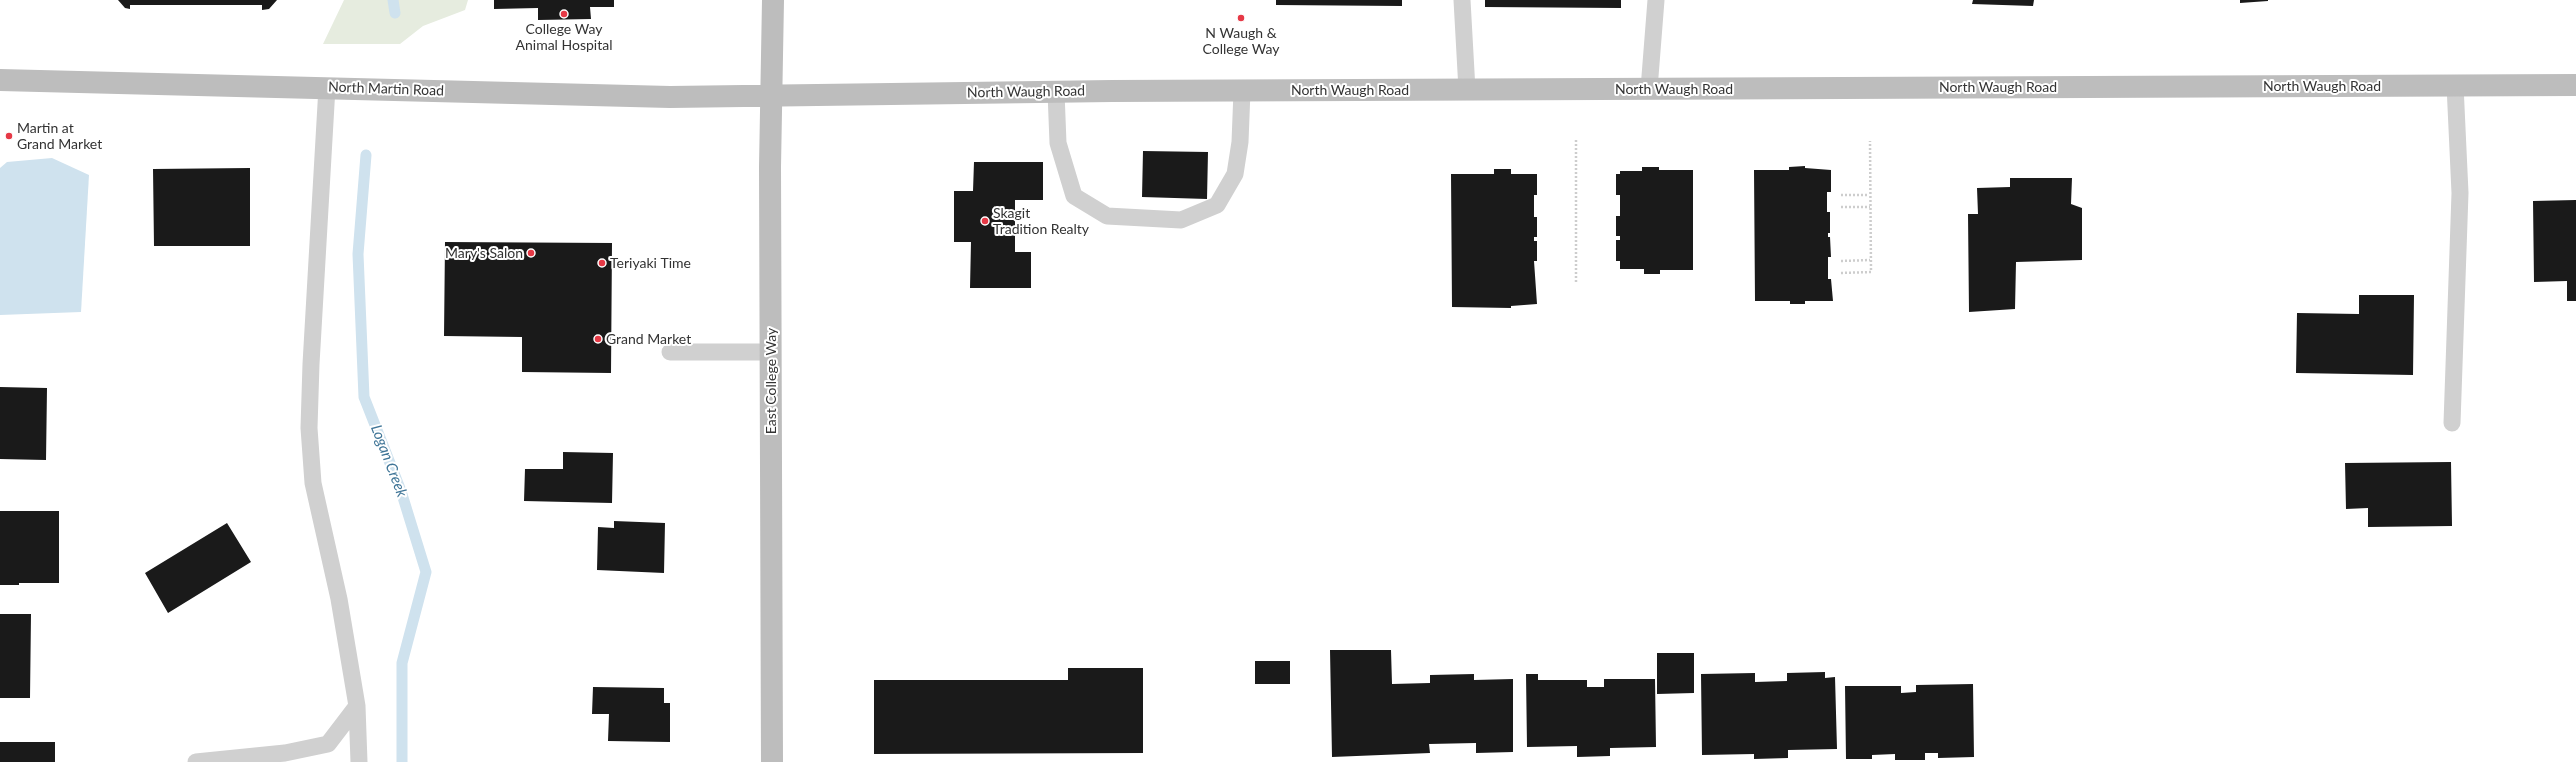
<!DOCTYPE html>
<html>
<head>
<meta charset="utf-8">
<style>
  body { margin:0 }
  canvas { display:block; background:#fff }
</style>
</head>
<body>
<canvas width="2576" height="762"></canvas>
<script>
const ctx = document.querySelector('canvas').getContext('2d');
ctx.lineJoin = 'round';
function fillPath(path, color) {
  ctx.fillStyle = color;
  ctx.fill(path, 'evenodd');
}
function poly(rows) {
  const path = new Path2D();
  for (const r of rows) {
    path.moveTo(r[0], r[1]);
    for (let i = 2; i < r.length; i += 2) path.lineTo(r[i], r[i + 1]);
  }
  return path;
}
function strokePath(path, color, width, dash) {
  ctx.strokeStyle = color;
  ctx.lineWidth = width;
  ctx.lineCap = dash ? 'butt' : 'round';
  ctx.setLineDash(dash || []);
  ctx.stroke(path);
}
function write(font, color, halo, rows, align = 'center') {
  ctx.font = font + ' Lato,sans-serif';
  ctx.lineWidth = 4;
  ctx.setLineDash([]);
  ctx.textBaseline = 'middle';
  ctx.strokeStyle = halo;
  ctx.fillStyle = color;
  for (const [text, x, y, turn = 0] of rows) {
    ctx.save();
    ctx.translate(x, y);
    ctx.rotate((+turn || 0) * Math.PI / 180);
    ctx.textAlign = isNaN(turn) ? turn : align;
    if (halo) ctx.strokeText(text, 0, 0);
    ctx.fillText(text, 0, 0);
    ctx.restore();
  }
}
const green = poly([
  [344,0,468,0,465,10,423,26,400,44,323,44]
]);
const water = poly([
  [52,158,89,175,81,312,0,315,0,168,7,162]
]);
const stream = poly([
  [393,0,395,13],
  [366,155,358,254,364,397,401,491,426,572,402,663,402,762]
]);
const building = poly([
  [118,0,277,0,269,9,262,10,262,5,130,5,130,9,125,8],
  [494,0,614,0,614,7,590,7,591,19,538,20,538,8,494,9],
  [1276,0,1402,0,1402,6,1276,5],
  [1485,0,1621,0,1621,8,1485,7],
  [1973,0,2034,0,2033,6,1972,4],
  [2240,0,2268,0,2268,1,2240,3],
  [1143,151,1208,152,1207,199,1142,197],
  [974,162,1043,162,1043,200,1015,200,1015,252,1031,252,1031,288,970,288,971,242,954,242,954,191,973,191],
  [1805,166,1805,168,1831,170,1831,192,1827,192,1827,212,1830,212,1830,233,1828,233,1828,237,1830,237,1831,257,1828,257,1828,279,1831,279,1833,301,1805,301,1805,304,1790,304,1790,301,1755,301,1754,170,1789,170,1789,167],
  [1642,167,1659,167,1659,170,1693,170,1693,270,1660,270,1660,274,1644,274,1644,269,1620,269,1620,261,1616,261,1616,240,1620,240,1620,236,1616,236,1616,216,1620,216,1620,195,1616,195,1616,174,1620,174,1620,171,1642,171],
  [250,168,250,246,154,246,153,169],
  [1494,169,1511,169,1511,174,1537,174,1537,195,1534,195,1534,217,1537,217,1537,237,1534,237,1534,241,1537,241,1537,261,1534,261,1537,304,1511,306,1511,308,1452,307,1451,174,1494,174],
  [2010,178,2072,178,2071,204,2082,208,2082,260,2016,262,2015,309,1969,312,1968,214,1978,214,1977,188,2010,187],
  [2576,200,2576,301,2567,301,2567,281,2534,282,2533,201],
  [445,242,612,243,611,373,522,372,522,337,444,336],
  [2359,295,2414,295,2413,375,2296,373,2297,313,2359,314],
  [0,387,47,388,46,460,0,459],
  [563,452,613,453,612,503,524,501,525,469,563,469],
  [2451,462,2452,526,2368,527,2368,508,2346,509,2345,463],
  [0,511,59,511,59,583,19,583,19,585,0,585],
  [614,521,665,523,664,573,597,570,598,527,614,528],
  [227,523,251,562,168,613,145,573],
  [0,614,31,614,30,698,0,698],
  [1330,650,1391,650,1392,684,1430,683,1430,675,1474,674,1474,680,1513,679,1513,752,1476,753,1476,743,1429,744,1430,753,1332,757],
  [1657,653,1694,653,1694,693,1657,694],
  [1255,661,1290,661,1290,684,1255,684],
  [1068,668,1143,668,1143,753,874,754,874,680,1068,680],
  [1825,672,1825,678,1835,677,1837,749,1788,750,1788,758,1754,759,1754,754,1702,755,1701,674,1755,673,1755,682,1787,681,1787,673],
  [1526,674,1538,674,1538,680,1587,680,1587,687,1604,687,1604,679,1655,679,1656,747,1610,748,1610,756,1577,757,1577,746,1527,747],
  [1973,684,1974,757,1938,758,1938,753,1925,753,1925,760,1895,760,1895,754,1872,755,1872,759,1846,759,1845,686,1901,686,1901,693,1916,692,1916,685],
  [593,687,664,688,664,703,670,703,670,742,608,741,609,714,592,714],
  [0,742,55,742,55,762,0,762]
]);
const path = poly([
  [1576,140,1576,282],
  [1841,195,1869,195],
  [1841,207,1870,207],
  [1841,261,1870,260],
  [1841,273,1871,272,1870,141]
]);
const lane = poly([
  [1462,0,1467,90],
  [327,87,311,364,309,428,313,483,339,599,357,706,359,762],
  [1649,89,1656,0],
  [1056,92,1058,143,1074,196,1107,216,1181,220,1217,205,1235,174,1240,142,1242,91],
  [670,352,772,352],
  [2452,423,2460,193,2455,85],
  [196,762,285,753,328,744,357,706]
]);
const secondary = poly([
  [0,80,670,97,1112,91,2576,85],
  [772,762,770,167,773,0]
]);
const markers = [
  [564,14,4,"#e63946"],
  [1241,18,4,"#e63946"],
  [9,136,4,"#e63946"],
  [985,221,4,"#e63946"],
  [531,253,4,"#e63946"],
  [602,263,4,"#e63946"],
  [598,339,4,"#e63946"]
];
const poiNames = [
  ["College Way",564,29,"center"],
  ["Animal Hospital",564,45,"center"],
  ["N Waugh &",1241,33,"center"],
  ["College Way",1241,49,"center"],
  ["Martin at",17,128],
  ["Grand Market",17,144],
  ["Skagit",993,213],
  ["Tradition Realty",993,229],
  ["Mary's Salon",523,253,"right"],
  ["Teriyaki Time",610,263],
  ["Grand Market",606,339]
];
const streetNames = [
  ["North Waugh Road",2322,86],
  ["North Waugh Road",1998,87],
  ["North Martin Road",386,89,2],
  ["North Waugh Road",1674,89],
  ["North Waugh Road",1350,90],
  ["North Waugh Road",1026,92,-1],
  ["East College Way",771,381,-90]
];
const waterNames = [
  ["Logan Creek",389,461,69]
];
fillPath(green, '#e6ecdf');
fillPath(water, '#cfe2ee');
strokePath(stream, '#cfe2ee', 11);
fillPath(building, '#1a1a1a');
strokePath(path, '#cdcdcd', 2.5, [2, 2]);
strokePath(lane, '#d0d0d0', 17);
strokePath(secondary, '#bdbdbd', 22);
for (const [x, y, r, color] of markers) {
  const dot = new Path2D();
  dot.arc(x, y, r, 0, 2 * Math.PI);
  ctx.fillStyle = color;
  ctx.fill(dot);
  strokePath(dot, '#fff', 1.5);
}
write('14px', '#333', '#fff', poiNames, 'left');
write('14px', '#333', '#fff', streetNames);
write('italic 15px', '#3f7597', '#fff', waterNames);
</script>
</body>
</html>
